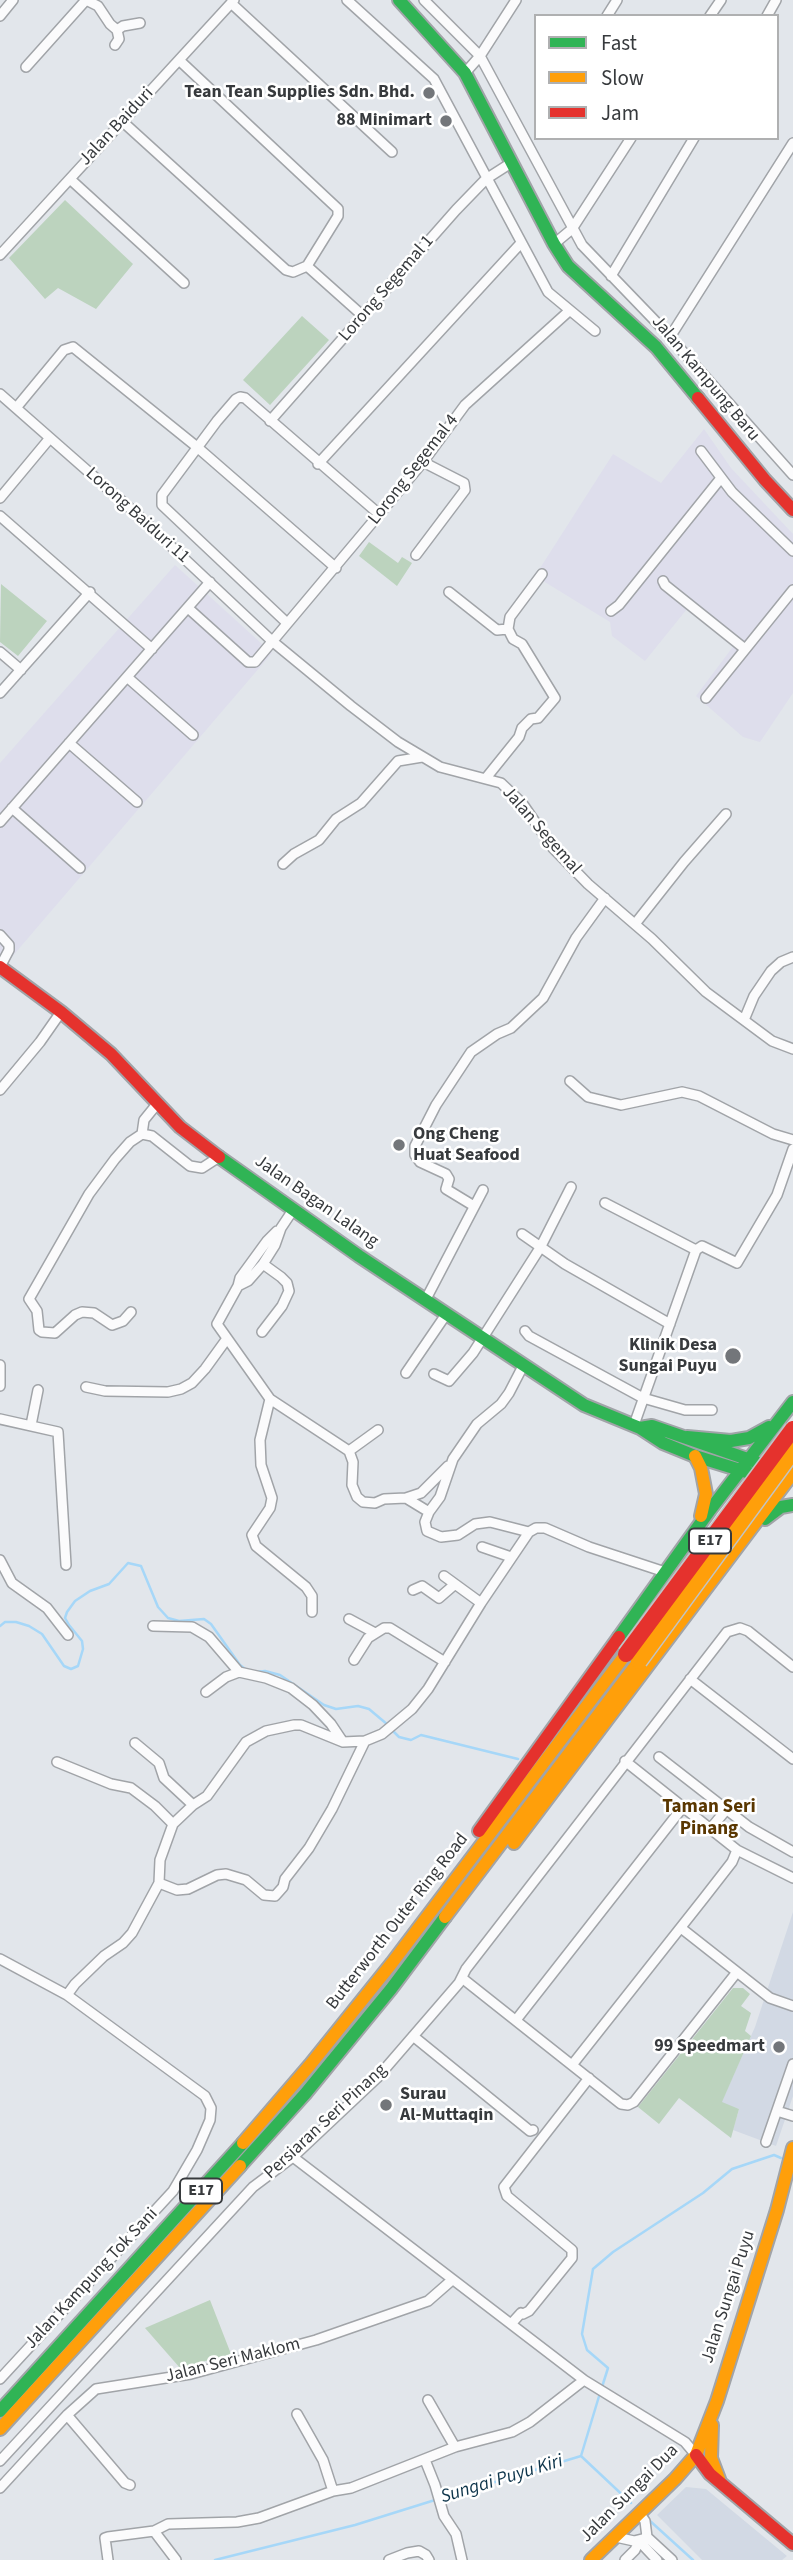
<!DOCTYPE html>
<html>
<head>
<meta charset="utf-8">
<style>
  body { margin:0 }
  #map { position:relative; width:793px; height:2560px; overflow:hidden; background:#e2e6eb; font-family:"Source Sans 3",sans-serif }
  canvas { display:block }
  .legend { position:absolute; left:534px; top:14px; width:245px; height:126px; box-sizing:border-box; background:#fff; border:2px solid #afb0b1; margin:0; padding:9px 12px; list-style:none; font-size:21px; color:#373a3d }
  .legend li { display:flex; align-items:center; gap:14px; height:35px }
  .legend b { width:35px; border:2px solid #afb0b1 }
</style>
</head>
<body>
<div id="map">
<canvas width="793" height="2560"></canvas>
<ul class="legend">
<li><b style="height:9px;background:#30b455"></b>Fast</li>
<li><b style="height:9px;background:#ff9f0a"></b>Slow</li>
<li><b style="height:9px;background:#e5322d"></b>Jam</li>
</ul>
</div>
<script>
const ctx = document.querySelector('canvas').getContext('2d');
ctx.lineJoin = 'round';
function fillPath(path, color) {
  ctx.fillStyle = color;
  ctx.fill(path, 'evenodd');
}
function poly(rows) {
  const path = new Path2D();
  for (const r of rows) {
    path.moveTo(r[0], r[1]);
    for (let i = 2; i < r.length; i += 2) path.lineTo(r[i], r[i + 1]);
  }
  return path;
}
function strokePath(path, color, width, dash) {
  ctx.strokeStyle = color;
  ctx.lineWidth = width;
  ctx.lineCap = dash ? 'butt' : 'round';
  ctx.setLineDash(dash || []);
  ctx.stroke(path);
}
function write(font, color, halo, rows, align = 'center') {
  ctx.font = font + ' "Source Sans 3",sans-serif';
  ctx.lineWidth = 5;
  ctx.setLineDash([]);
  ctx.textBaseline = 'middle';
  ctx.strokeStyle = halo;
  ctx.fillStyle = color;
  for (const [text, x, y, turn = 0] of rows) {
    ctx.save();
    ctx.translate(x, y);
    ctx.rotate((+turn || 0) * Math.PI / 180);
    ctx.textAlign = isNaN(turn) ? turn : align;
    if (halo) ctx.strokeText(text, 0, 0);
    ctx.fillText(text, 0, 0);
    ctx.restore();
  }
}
const built = poly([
  [793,1912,793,2096,776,2146,733,2130,739,2109,721,2103,755,2027],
  [686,2487,706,2489,787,2556,782,2560,702,2560,657,2515]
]);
const industrial = poly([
  [704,429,731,468,793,534,793,693,760,742,743,737,696,696,735,644,687,609,645,661,612,636,610,622,535,576,613,454,661,483],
  [175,565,272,653,5,965,0,961,0,763]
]);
const green = poly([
  [65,200,133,264,96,309,58,288,45,299,9,258],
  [302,316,329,340,270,405,243,380],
  [369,542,398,563,402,557,412,563,397,586,359,556],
  [1,584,47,621,18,656,0,642],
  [733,1988,743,1988,750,1994,741,2006,751,2013,745,2031,751,2036,722,2102,739,2109,731,2138,679,2098,659,2124,638,2107],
  [210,2300,231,2354,180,2368,145,2328]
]);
const stream = poly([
  [0,1626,5,1622,16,1622,29,1626,42,1634,64,1666,71,1669,78,1666,83,1649,82,1641,69,1625,65,1618,67,1612,75,1601,90,1591,109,1584,128,1563,141,1566,158,1607,168,1618,179,1621,204,1619,211,1624,240,1665,248,1671],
  [255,1672,265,1671,280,1675,324,1705,336,1709,358,1706,369,1709,388,1725],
  [392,1730,399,1737,411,1740,421,1735,518,1759],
  [602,2387,608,2368,587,2350,582,2334,593,2269,613,2252,703,2193,732,2169,774,2155,781,2158],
  [581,2456,631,2503],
  [442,2498,581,2456,600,2393],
  [649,2520,693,2560],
  [215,2560,355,2525,435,2500]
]);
const street = poly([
  [86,0,98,6,110,24,117,30,119,39,115,45],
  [347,0,434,79,548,292,595,331],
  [424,0,480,56,582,245,660,326,793,475],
  [231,3,392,152],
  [0,16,13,0],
  [607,16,617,0],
  [710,16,721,0],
  [767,16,776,0],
  [117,30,123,26,140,23],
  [26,67,86,0],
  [465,73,480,56,516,0],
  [123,122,286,270,293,272,307,266,338,216,338,209,179,60],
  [70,179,184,283],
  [554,244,572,229,631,138],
  [0,255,234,0],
  [307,266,363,316],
  [611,276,694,138],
  [670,337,793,143],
  [0,394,140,517,272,641,351,706,398,742,440,767,501,783,522,803,553,848,588,884,652,939,706,992,772,1041,793,1049],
  [16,408,64,350,73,347,197,447,336,568],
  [270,421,456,210,486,179,511,163],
  [701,451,732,492,793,551],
  [318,464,521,243],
  [0,498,50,438],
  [0,516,152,649],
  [416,555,465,490,464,483,423,462],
  [663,581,665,585,745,649],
  [449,592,497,630,508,629,513,639,522,644,555,698,538,718,531,719,522,728,519,737,486,778],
  [188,608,248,662,255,662,423,462,465,405,569,311],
  [611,611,619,605,721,478],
  [287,623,162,505,162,495,217,421,236,399,240,397,245,398,379,514],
  [508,629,510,617,542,574],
  [0,652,21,670],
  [127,677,193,735],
  [0,693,90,592],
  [706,698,793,590],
  [69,743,137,802],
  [12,808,80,868],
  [0,822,210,582],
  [283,864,294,854,319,840,336,819,361,803,398,761,422,757],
  [635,924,684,862,726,814],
  [0,935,9,945,9,950,0,967],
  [744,1020,754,996,771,971,781,962,793,957],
  [570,1081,588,1097,621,1105,682,1092,699,1096,773,1134,793,1140],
  [0,1090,40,1042,61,1012],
  [142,1134,152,1136,190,1166,202,1168,219,1157],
  [605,1203,696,1250],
  [474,1206,446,1189,449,1179,446,1174,420,1162,415,1155,415,1146,436,1105,471,1052,497,1034,511,1028,543,998,576,938,605,898],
  [293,1210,281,1228,275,1245,263,1264,248,1281,238,1286,217,1324,270,1399,349,1451,353,1462,352,1485,357,1497,363,1502,375,1503,384,1499,406,1498,429,1512],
  [522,1234,565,1264,670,1324],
  [696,1250,702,1246,737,1263,777,1195,793,1149],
  [238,1286,240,1278,267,1241,277,1231],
  [426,1299,483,1190],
  [131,1312,123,1321,112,1325,94,1313,82,1312,75,1315,55,1333,42,1332,39,1330,37,1311,29,1299,89,1194,115,1159,130,1142,142,1134,144,1120,157,1104],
  [525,1331,529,1336,643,1398,685,1410,712,1410],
  [262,1332,282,1306,289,1291,287,1283,281,1277,263,1264],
  [0,1365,0,1386],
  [523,1366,509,1393,501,1404,477,1424,453,1459,440,1497,429,1512,425,1522,427,1531,441,1537,458,1535,475,1524,490,1522,529,1532],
  [406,1373,447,1313],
  [434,1374,449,1381,473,1353,540,1248,571,1187],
  [86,1387,105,1391,168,1392,181,1389,192,1383,205,1369,226,1340],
  [270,1399,260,1440,261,1465,272,1498,270,1508,252,1535,256,1546,306,1587,312,1596,312,1612],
  [0,1419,58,1432,66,1565],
  [31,1425,38,1390],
  [634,1425,696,1250],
  [349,1451,378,1430],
  [406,1498,421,1493,448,1466],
  [482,1547,511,1557],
  [0,1560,12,1583,47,1608,68,1635],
  [444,1576,481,1603],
  [413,1590,422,1586,439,1598,454,1585],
  [349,1619,375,1633],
  [153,1626,192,1627,209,1637,239,1672],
  [354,1660,368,1638,384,1628,390,1628,445,1662],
  [690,1679,793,1759],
  [206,1692,226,1677,239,1672,266,1678,291,1688,313,1705,331,1724,343,1742],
  [135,1743,159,1763,164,1778,193,1805],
  [659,1757,749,1827,793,1852],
  [625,1761,737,1850,793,1878],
  [57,1762,111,1784,131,1788,155,1806,173,1824],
  [711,1828,726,1810],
  [159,1883,177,1890,188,1889,217,1875,226,1874,246,1880,264,1895,275,1896,283,1887,285,1879,309,1848,332,1809,365,1741],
  [681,1928,770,1998,793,2006],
  [0,1959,67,1995,205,2096,211,2108,210,2120,197,2150,173,2191,0,2379],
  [462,1978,621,2104,628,2105,634,2102,737,1972],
  [67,1995,75,1984,104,1956,123,1943,132,1933,159,1883,160,1860,173,1824,193,1805,207,1796,246,1742,266,1731,294,1725,301,1725,343,1742,365,1741,382,1734,412,1709,428,1689,481,1603,529,1532,536,1528,545,1528,589,1547,665,1572],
  [516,2020,683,1807],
  [413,2036,530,2131,533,2130],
  [572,2065,704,1898,732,1862,737,1850],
  [777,2111,793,2116],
  [766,2142,793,2064],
  [293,2157,584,2380,685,2442,696,2455],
  [511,2324,521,2313,523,2314,529,2311,572,2258,572,2250,507,2196,504,2187,589,2078],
  [428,2400,455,2447],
  [297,2414,323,2460,333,2491],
  [67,2415,125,2483,130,2485],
  [425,2460,435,2485,444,2516,456,2534,462,2560],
  [0,2461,253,2187,293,2157,377,2078,459,1983,466,1969,727,1632,740,1628,748,1631,793,1667],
  [0,2488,67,2415,96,2389,191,2374,316,2340,428,2301,452,2280],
  [640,2514,645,2521,647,2537,672,2560],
  [154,2531,176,2560],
  [616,2537,634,2541,642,2539],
  [108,2560,105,2538,108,2537,154,2531,168,2524,237,2522,259,2518,333,2491,351,2488,455,2447,512,2432,530,2422,584,2380],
  [389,2560,407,2553,419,2551,426,2555,429,2560],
  [625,2560,635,2550,639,2541,657,2560]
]);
const fast = poly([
  [399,0,465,73,554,244,568,266,656,347,698,398],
  [219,1157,359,1256,584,1405,640,1428,663,1443,695,1456,766,1478],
  [640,1428,652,1426,756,1462],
  [687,1437,731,1441,749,1438,769,1427],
  [765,1519,781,1507,793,1505],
  [619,1637,710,1510,793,1402],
  [240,2166,305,2094,391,1989,445,1917],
  [0,2411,243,2143]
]);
const slow = poly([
  [695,1456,701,1468,706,1494,701,1516],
  [514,1843,793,1473],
  [445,1917,639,1661],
  [243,2143,310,2065,392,1963,626,1654],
  [712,2425,711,2458,719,2479],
  [0,2429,240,2166],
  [591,2560,675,2479,696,2455,717,2401,777,2210,793,2148]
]);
const jam = poly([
  [698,398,765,480,793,510],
  [0,967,61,1012,111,1054,180,1127,219,1157],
  [479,1831,619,1637],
  [696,2455,710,2474,793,2544]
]);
const slowBridge = poly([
  [639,1661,793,1451]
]);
const jamBridge = poly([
  [626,1654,793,1429]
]);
const markers = [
  [429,93,7,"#73767a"],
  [446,121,7,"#73767a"],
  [399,1145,7,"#73767a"],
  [733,1356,9,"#73767a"],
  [779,2047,7,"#73767a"],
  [386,2105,7,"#73767a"]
];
const shields = [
  [710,1541,42],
  [201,2191,42]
];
const shieldNames = [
  ["E17",710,1541],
  ["E17",201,2191]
];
const poiNames = [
  ["Tean Tean Supplies Sdn. Bhd.",415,93],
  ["88 Minimart",432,121],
  ["Ong Cheng",413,1135,"left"],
  ["Huat Seafood",413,1156,"left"],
  ["Klinik Desa",717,1346],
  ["Sungai Puyu",717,1367],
  ["99 Speedmart",765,2047],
  ["Surau",400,2095,"left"],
  ["Al-Muttaqin",400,2116,"left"]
];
const streetNames = [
  ["Jalan Baiduri",117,127,-47],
  ["Lorong Segemal 1",387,289,-49],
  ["Jalan Kampung Baru",705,379,50],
  ["Lorong Segemal 4",414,470,-52],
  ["Lorong Baiduri 11",137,516,42],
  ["Jalan Segemal",541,831,49],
  ["Jalan Bagan Lalang",316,1202,35],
  ["Butterworth Outer Ring Road",398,1922,-52],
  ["Persiaran Seri Pinang",326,2122,-43],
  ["Jalan Kampung Tok Sani",92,2279,-47],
  ["Jalan Sungai Puyu",729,2297,-72],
  ["Jalan Seri Maklom",233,2361,-14],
  ["Jalan Sungai Dua",630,2494,-45]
];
const neighbourhoodNames = [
  ["Taman Seri",709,1808],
  ["Pinang",709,1830]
];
const waterNames = [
  ["Sungai Puyu Kiri",502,2480,-17]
];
fillPath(built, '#d2d9e4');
fillPath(industrial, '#dedeec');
fillPath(green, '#bcd3be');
strokePath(stream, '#a6d7f8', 2.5);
strokePath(street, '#a1a4a8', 12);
strokePath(fast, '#a1a4a8', 16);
strokePath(slow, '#a1a4a8', 16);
strokePath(jam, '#a1a4a8', 16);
strokePath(street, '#fbfbfc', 9);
strokePath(fast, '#30b455', 12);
strokePath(slow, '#ff9f0a', 12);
strokePath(jam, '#e5322d', 12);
strokePath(slowBridge, '#c1c4c6', 19, []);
strokePath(jamBridge, '#c1c4c6', 19, []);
strokePath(slowBridge, '#ff9f0a', 16);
strokePath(jamBridge, '#e5322d', 16);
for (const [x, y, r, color] of markers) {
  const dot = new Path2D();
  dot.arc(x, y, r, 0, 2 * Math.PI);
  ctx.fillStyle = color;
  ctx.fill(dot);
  strokePath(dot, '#fff', 2.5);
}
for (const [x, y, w] of shields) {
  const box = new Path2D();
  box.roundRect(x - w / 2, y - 12.5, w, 25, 5);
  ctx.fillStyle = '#fff';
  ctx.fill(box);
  strokePath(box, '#373a3d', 2);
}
write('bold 16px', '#373a3d', null, shieldNames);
write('bold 18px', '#373a3d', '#fff', poiNames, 'right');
write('18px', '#373a3d', '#fff', streetNames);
write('bold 19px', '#5a3700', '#fff', neighbourhoodNames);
write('italic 19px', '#0e354b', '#fff', waterNames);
</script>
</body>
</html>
